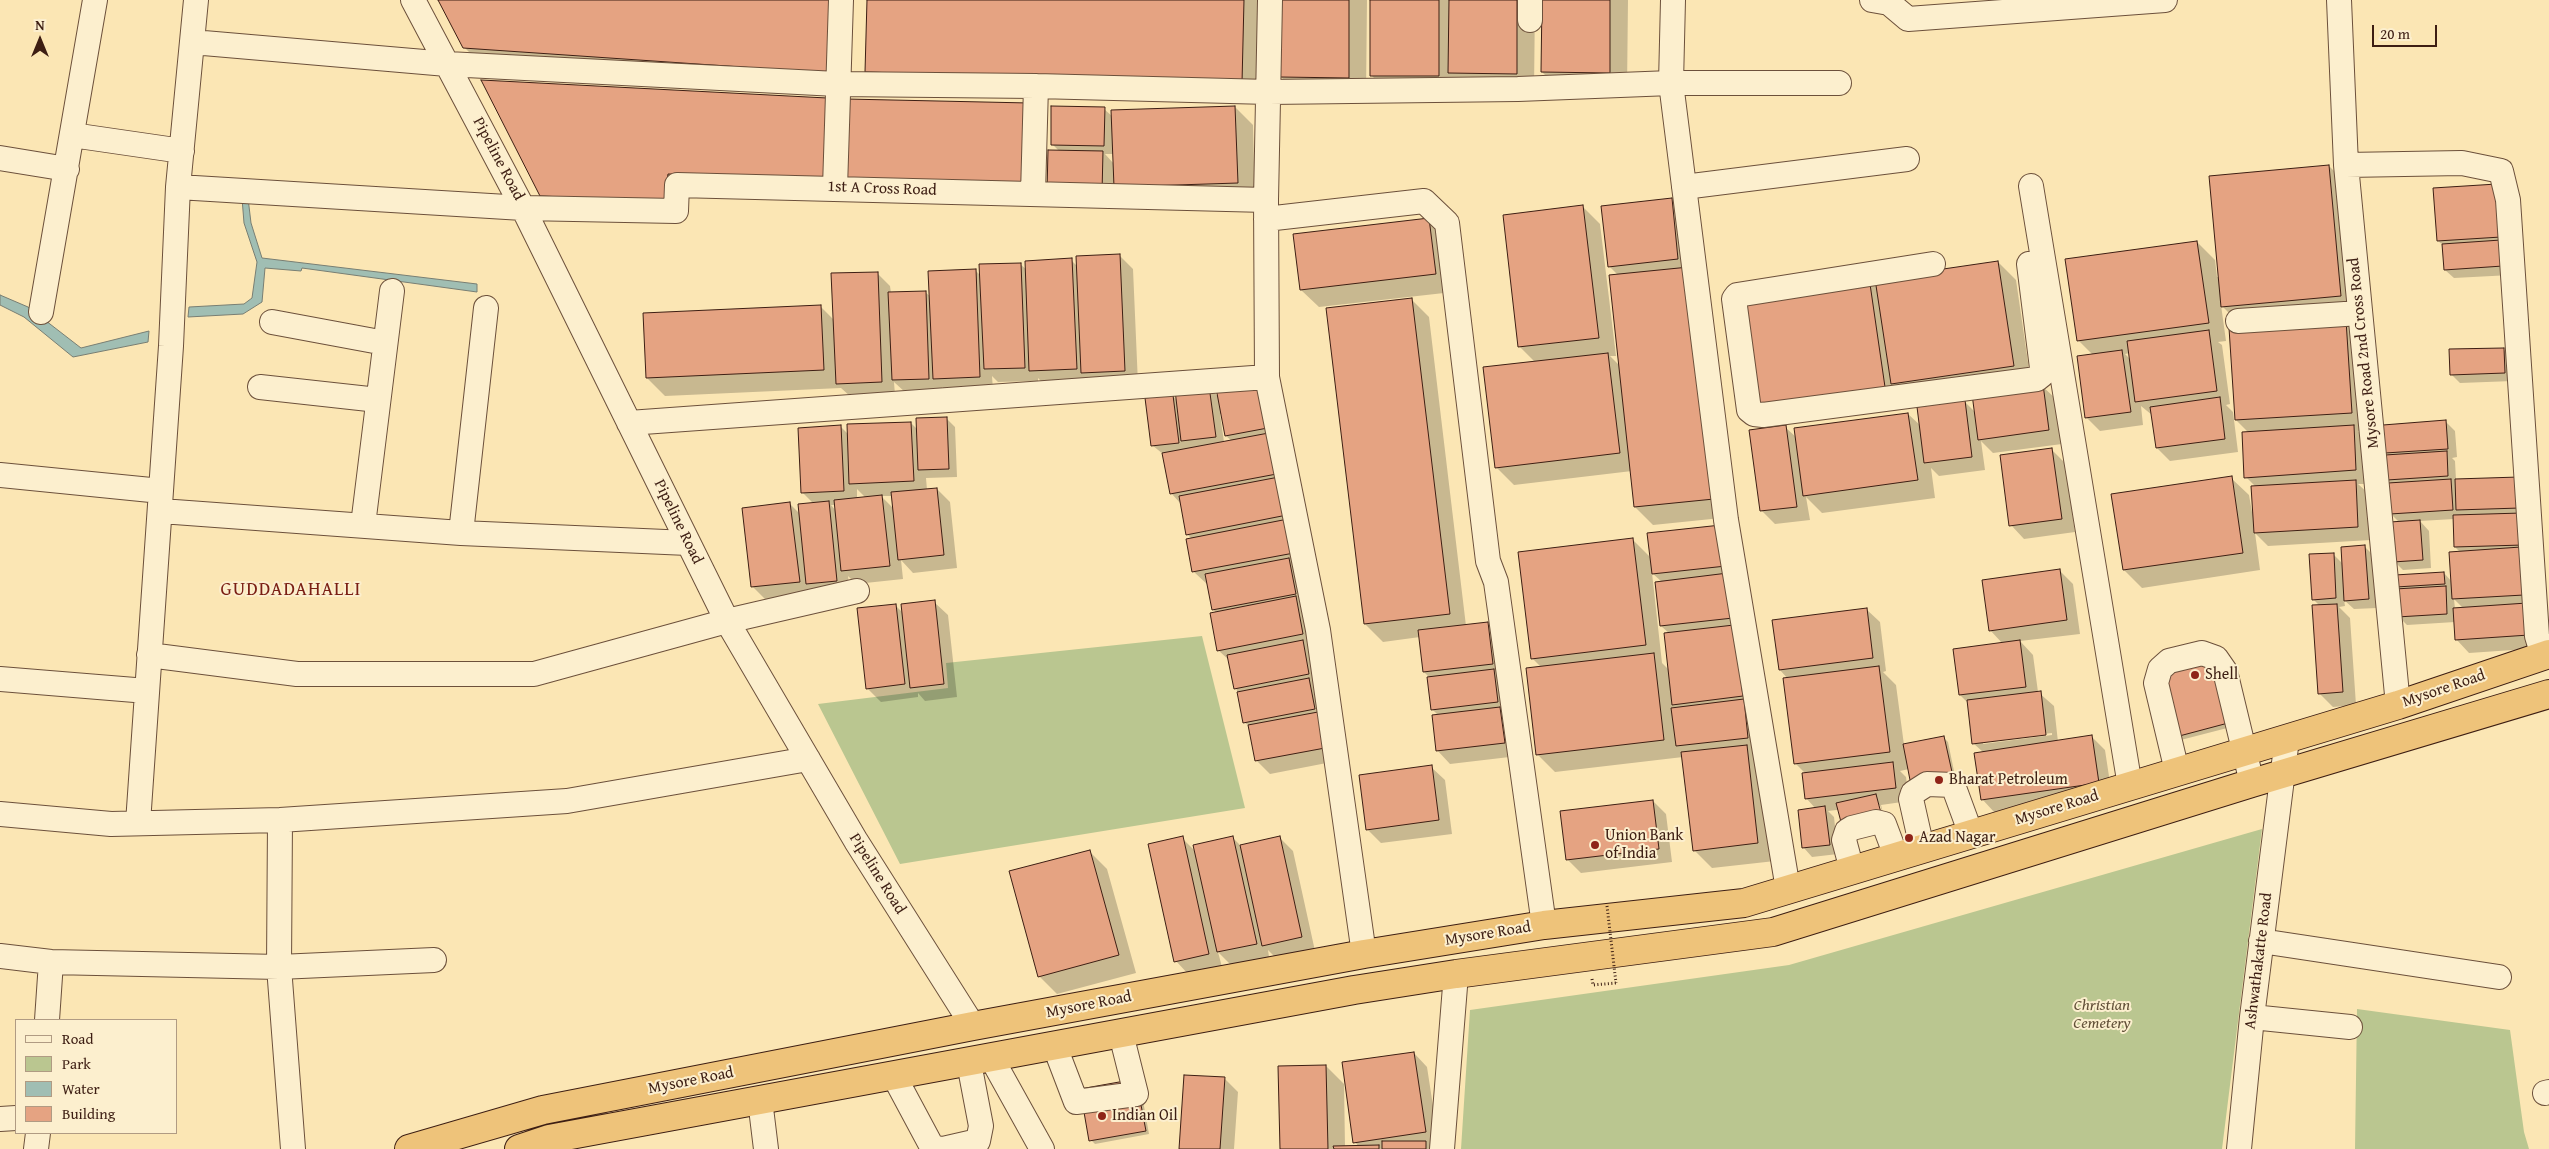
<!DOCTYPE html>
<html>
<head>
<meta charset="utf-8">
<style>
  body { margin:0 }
  #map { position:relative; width:2549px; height:1149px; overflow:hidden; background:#fbe6b4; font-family:"Gentium Book Plus",serif }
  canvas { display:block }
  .legend { position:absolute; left:15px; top:1019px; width:162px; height:115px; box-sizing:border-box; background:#fcefce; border:1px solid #b09b83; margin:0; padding:6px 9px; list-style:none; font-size:15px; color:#3d1e13 }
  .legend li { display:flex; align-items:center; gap:10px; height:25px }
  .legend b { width:25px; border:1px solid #b09b83 }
  .north { position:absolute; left:15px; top:15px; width:50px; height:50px; -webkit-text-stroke:4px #fcefce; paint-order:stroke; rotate:0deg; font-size:14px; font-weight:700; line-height:20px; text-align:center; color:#3d1e13 }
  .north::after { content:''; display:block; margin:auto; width:18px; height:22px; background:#3d1e13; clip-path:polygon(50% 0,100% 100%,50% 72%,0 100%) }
  .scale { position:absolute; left:2372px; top:25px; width:65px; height:22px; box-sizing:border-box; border:2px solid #3d1e13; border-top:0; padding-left:6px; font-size:15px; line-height:18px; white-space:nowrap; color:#3d1e13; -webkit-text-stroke:4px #fcefce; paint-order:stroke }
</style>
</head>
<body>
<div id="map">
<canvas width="2549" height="1149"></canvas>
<ul class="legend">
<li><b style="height:6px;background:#fcefce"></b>Road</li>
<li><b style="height:14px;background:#bac690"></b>Park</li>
<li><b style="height:14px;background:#a0beb3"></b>Water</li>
<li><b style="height:14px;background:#e5a382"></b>Building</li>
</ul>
<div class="north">N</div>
<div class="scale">20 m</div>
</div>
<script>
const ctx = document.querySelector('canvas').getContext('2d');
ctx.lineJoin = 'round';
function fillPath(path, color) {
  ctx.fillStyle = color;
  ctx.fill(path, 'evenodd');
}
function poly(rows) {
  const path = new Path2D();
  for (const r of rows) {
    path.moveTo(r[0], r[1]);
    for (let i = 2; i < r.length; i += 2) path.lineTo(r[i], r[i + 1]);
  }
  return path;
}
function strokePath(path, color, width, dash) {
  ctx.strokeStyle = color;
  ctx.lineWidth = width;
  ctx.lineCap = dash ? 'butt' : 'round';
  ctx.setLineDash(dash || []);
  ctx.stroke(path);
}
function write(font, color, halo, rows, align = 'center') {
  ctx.font = font + ' "Gentium Book Plus",serif';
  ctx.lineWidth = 4;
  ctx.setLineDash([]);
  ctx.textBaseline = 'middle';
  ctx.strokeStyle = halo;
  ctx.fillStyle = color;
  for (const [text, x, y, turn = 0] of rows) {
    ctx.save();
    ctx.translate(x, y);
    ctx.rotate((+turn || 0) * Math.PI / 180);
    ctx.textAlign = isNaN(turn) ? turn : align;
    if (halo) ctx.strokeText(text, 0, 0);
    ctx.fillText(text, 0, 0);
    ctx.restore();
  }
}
const green = poly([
  [1202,636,1245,808,900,864,818,704,948,688,946,663],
  [2262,829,2222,1149,1461,1149,1470,1010,1789,965],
  [2357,1009,2510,1030,2524,1132,2529,1149,2355,1149]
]);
const water = poly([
  [242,198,248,198,251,223,262,258,477,284,477,292,302,268,301,271,265,268,262,302,243,314,188,317,189,307,244,304,252,298,257,262,244,223,242,198],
  [0,295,28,307,81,348,149,331,148,342,73,357,24,317,0,305,0,295]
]);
const shadow = poly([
  [439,0,851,0,846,91,482,65,464,47],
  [868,0,1262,0,1259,100,884,90,866,72],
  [1282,0,1367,0,1366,95,1299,95,1281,77],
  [1372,0,1535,0,1534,91,1389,93,1371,75],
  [1543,0,1628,0,1627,90,1560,90,1542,72],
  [483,81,842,196,686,191,681,218,559,214,541,196],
  [1235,107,1253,125,1255,201,1115,206,1052,144,1104,109,1113,117],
  [1105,154,1114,154,1114,164],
  [2329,166,2347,184,2359,314,2240,324,2221,305,2226,341,2218,342,2222,345,2230,404,2226,405,2233,412,2238,452,2170,461,2157,448,2152,415,2141,406,2143,425,2100,431,2086,417,2093,355,2078,340,2197,242,2215,260,2217,277,2219,277],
  [2130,353,2131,360,2125,354],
  [2497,185,2511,275,2454,278,2445,270,2443,245,2438,241],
  [1671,199,1685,213,1731,517,1653,525,1635,507,1632,471,1514,485,1496,467,1535,362,1520,347,1582,206,1600,224,1616,356,1610,356,1621,367,1618,275,1609,266],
  [1429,219,1447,237,1453,292,1319,307,1301,290],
  [1120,256,1133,269,1138,384,1044,384,1038,378,1038,381,998,382,992,376,993,390,948,392,942,387,942,392,906,393,894,382,895,395,851,397,841,388,665,396,647,378,820,306,834,320,877,273,890,286,891,293,925,292,931,297,975,270,981,276,1020,264,1027,270,1071,260,1077,266],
  [1998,262,2016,280,2031,383,1755,406,1868,279,1878,288],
  [1411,299,1429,317,1466,626,1488,624,1501,637,1518,756,1450,764,1437,750,1438,715,1432,709,1430,678,1424,672,1420,637,1383,642,1365,624],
  [2345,322,2363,340,2369,431,2358,431,2367,440,2369,484,2358,484,2369,494,2371,540,2268,546,2255,533,2260,570,2142,588,2124,570,2113,495,2231,478,2249,495,2252,512,2254,512,2256,487,2246,477,2249,433,2236,420],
  [2503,349,2512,358,2513,381,2460,383,2451,374],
  [1263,380,1337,761,1270,774,1256,760,1250,727,1244,722,1230,661,1218,650,1216,613,1213,609,1208,585,1194,572,1192,539,1187,534,1181,504,1171,493,1163,454,1152,445,1173,396,1178,401,1209,388,1219,397],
  [1220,414,1222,414,1226,436,1232,441,1224,442],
  [2042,386,2056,399,2062,444,1993,453,1981,441,1985,470,1939,476,1931,468,1935,498,1822,513,1806,497,1810,520,1775,524,1762,511,1785,427,1797,438,1908,414,1921,426,1964,401,1976,413],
  [946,418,955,427,957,477,926,478,927,490,937,489,950,502,957,568,913,573,901,560,903,579,856,584,848,576,850,594,821,597,812,588,813,595,766,600,753,587,790,504,800,514,814,504,802,492,841,427,848,434,911,423,917,429],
  [857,489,866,498,857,499],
  [881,496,893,496,894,509],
  [831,505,836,505,836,511],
  [2446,422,2455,431,2457,457,2452,458,2455,461,2456,480,2519,478,2542,648,2469,653,2456,639,2455,622,2407,625,2398,616,2400,590,2397,586,2444,573,2452,582,2460,552,2455,547,2454,519,2420,521,2429,531,2431,568,2403,570,2394,561,2400,523,2391,514,2392,484,2388,480,2390,456,2386,453],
  [2454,599,2463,608,2455,609],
  [2052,450,2065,463,2075,532,2024,539,2011,525],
  [1720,526,1761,751,1752,752,1764,764,1775,861,1712,868,1694,850,1683,757,1555,772,1537,754,1541,667,1532,658,1633,540,1651,558],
  [1652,573,1662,582,1661,626,1670,634,1670,671,1662,663],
  [2365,547,2374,556,2377,608,2354,609,2344,600,2345,606,2339,607,2350,618,2356,705,2333,707,2319,693,2320,606,2313,599,2333,554,2343,564],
  [2060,571,2073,584,2080,634,2020,641,2033,655,2038,692,2054,706,2058,742,2092,737,2105,750,2112,796,1995,813,1982,799,1983,752,1973,743,1968,703,1960,695,2003,644,1990,630],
  [2052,733,2052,735,1983,744,1983,741],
  [934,602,948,615,957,697,925,701,918,693,918,697,881,702,867,688,895,605,903,613],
  [1866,609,1880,622,1886,671,1883,672,1896,685,1904,745,1944,738,1948,742,1955,776,1915,784,1911,779,1909,769,1900,771,1906,777,1909,801,1881,805,1884,817,1880,805,1828,811,1834,817,1838,854,1812,857,1804,848,1816,809,1806,798,1805,773,1796,764,1788,679,1780,670],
  [2152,675,2235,726,2173,742],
  [1431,767,1445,780,1452,834,1381,843,1367,829],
  [1653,801,1666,814,1672,862,1581,873,1567,859],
  [1232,837,1241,846,1279,837,1293,851,1315,951,1277,959,1268,950,1269,957,1231,965,1218,952,1222,967,1189,975,1176,961,1182,838,1195,851],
  [1089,851,1107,869,1136,973,1057,994,1039,976],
  [1414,1053,1427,1067,1439,1145,1430,1147,1432,1149,1281,1149,1326,1066,1344,1084,1345,1147,1359,1147,1355,1142],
  [1224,1078,1238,1092,1234,1149,1181,1149],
  [1140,1084,1149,1134,1095,1144,1091,1140]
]);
const building = poly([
  [438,0,832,0,829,73,463,48,438,0],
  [867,0,1244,0,1242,83,865,72,867,0],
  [1280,0,1349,0,1349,78,1280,77,1280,0],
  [1370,0,1439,0,1439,76,1370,76,1370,0],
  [1449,0,1517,0,1517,74,1448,73,1449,0],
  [1542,0,1610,0,1610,73,1541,72,1542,0],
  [481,80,827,98,825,179,668,174,664,201,540,196,481,80],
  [846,99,1029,103,1027,187,844,183,846,99],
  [1051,106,1105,107,1104,146,1051,145,1051,106],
  [1235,106,1238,183,1114,187,1111,110,1235,106],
  [1048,150,1103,151,1102,193,1047,192,1048,150],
  [2329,165,2341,296,2221,307,2209,176,2329,165],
  [2497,184,2501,237,2437,241,2433,188,2497,184],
  [1672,198,1678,259,1608,267,1601,206,1672,198],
  [1583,205,1599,338,1518,347,1503,215,1583,205],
  [1429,218,1436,274,1300,290,1293,234,1429,218],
  [2501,240,2503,266,2444,270,2442,244,2501,240],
  [2197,241,2209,323,2077,341,2065,259,2197,241],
  [1120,254,1125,371,1081,373,1076,256,1120,254],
  [1072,258,1077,369,1029,371,1025,261,1072,258],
  [1998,261,2014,366,1891,384,1875,279,1998,261],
  [1021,263,1025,368,984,369,979,264,1021,263],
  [1689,267,1714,499,1634,507,1609,275,1689,267],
  [976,269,980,377,933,379,928,271,976,269],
  [878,272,882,382,836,384,831,273,878,272],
  [1869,277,1885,387,1754,406,1737,297,1869,277],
  [926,291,929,379,892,380,888,292,926,291],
  [1412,298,1450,614,1364,624,1326,308,1412,298],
  [821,305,824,370,646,378,643,313,821,305],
  [2346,320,2352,413,2235,420,2229,328,2346,320],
  [2209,330,2217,391,2135,402,2127,341,2209,330],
  [2504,348,2505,373,2450,375,2449,349,2504,348],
  [2122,350,2131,412,2085,418,2077,356,2122,350],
  [1608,353,1620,453,1495,468,1483,367,1608,353],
  [1264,379,1273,427,1225,436,1216,388,1264,379],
  [2043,384,2049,430,1978,440,1972,394,2043,384],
  [1209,386,1216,437,1181,441,1175,390,1209,386],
  [1173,395,1179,443,1151,446,1145,398,1173,395],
  [2220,397,2225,439,2156,448,2150,407,2220,397],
  [1965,400,1972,457,1924,463,1917,407,1965,400],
  [1908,413,1918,480,1803,496,1794,428,1908,413],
  [947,417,949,469,918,470,916,418,947,417],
  [2446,420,2448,449,2385,453,2383,425,2446,420],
  [911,422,914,481,849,484,847,424,911,422],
  [841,425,844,491,801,493,798,428,841,425],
  [1786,425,1797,507,1760,511,1749,430,1786,425],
  [2354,425,2356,470,2244,478,2242,432,2354,425],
  [1274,432,1282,473,1170,494,1162,453,1274,432],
  [2052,448,2062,519,2009,526,2000,455,2052,448],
  [2447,451,2448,476,2387,480,2385,455,2447,451],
  [2232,476,2243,553,2123,570,2111,494,2232,476],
  [1279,477,1287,515,1186,535,1179,496,1279,477],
  [2519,477,2520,508,2456,510,2455,479,2519,477],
  [2451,479,2453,510,2390,514,2388,483,2451,479],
  [2356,480,2358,527,2254,533,2251,486,2356,480],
  [937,488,944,555,898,560,891,492,937,488],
  [882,495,890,566,841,571,834,500,882,495],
  [829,501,837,581,806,584,798,504,829,501],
  [790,502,800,582,751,587,742,508,790,502],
  [2522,513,2523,545,2454,547,2453,515,2522,513],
  [1288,519,1294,553,1192,572,1186,539,1288,519],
  [2420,520,2423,560,2393,562,2390,522,2420,520],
  [1721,525,1726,566,1652,574,1647,533,1721,525],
  [1633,538,1646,645,1531,659,1518,552,1633,538],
  [2365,545,2369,599,2344,601,2341,547,2365,545],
  [2521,547,2524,595,2452,599,2449,552,2521,547],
  [2334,553,2336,598,2312,600,2309,554,2334,553],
  [1289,558,1296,594,1212,610,1205,574,1289,558],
  [2060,569,2067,620,1989,631,1982,580,2060,569],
  [2444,572,2445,584,2396,587,2395,575,2444,572],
  [1728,573,1733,618,1660,626,1655,582,1728,573],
  [2446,586,2447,614,2397,617,2395,589,2446,586],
  [1296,596,1303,634,1217,651,1210,613,1296,596],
  [935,600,944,684,910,688,901,604,935,600],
  [2527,603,2529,635,2455,640,2453,608,2527,603],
  [896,604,905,684,866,689,857,608,896,604],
  [2337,604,2343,692,2318,694,2312,605,2337,604],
  [1867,608,1873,658,1779,670,1772,620,1867,608],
  [1488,622,1493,664,1423,672,1418,630,1488,622],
  [1734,625,1743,696,1672,705,1664,633,1734,625],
  [1303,640,1309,674,1234,689,1227,655,1303,640],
  [2020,640,2026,687,1959,695,1953,649,2020,640],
  [1654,653,1664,740,1536,755,1526,668,1654,653],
  [2215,657,2232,722,2168,739,2150,674,2215,657],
  [1879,666,1890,752,1794,764,1783,678,1879,666],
  [1494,669,1498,702,1431,710,1427,677,1494,669],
  [1309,678,1315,709,1243,723,1237,692,1309,678],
  [2041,691,2046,735,1972,744,1967,700,2041,691],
  [1744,699,1748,738,1676,746,1671,708,1744,699],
  [1500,707,1505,743,1436,751,1432,715,1500,707],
  [1318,712,1325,748,1255,761,1248,725,1318,712],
  [2092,735,2099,783,1981,800,1974,753,2092,735],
  [1944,736,1952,772,1910,780,1903,744,1944,736],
  [1747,745,1758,843,1693,851,1681,752,1747,745],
  [1893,762,1896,788,1805,799,1802,773,1893,762],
  [1432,765,1439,820,1366,830,1359,775,1432,765],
  [1876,794,1881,813,1841,822,1836,803,1876,794],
  [1653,800,1659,849,1566,860,1560,811,1653,800],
  [1825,806,1830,845,1802,848,1798,810,1825,806],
  [1183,836,1209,954,1174,962,1148,844,1183,836],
  [1233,836,1257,944,1217,952,1193,845,1233,836],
  [1280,836,1302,937,1262,946,1240,845,1280,836],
  [1090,850,1119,955,1038,977,1009,871,1090,850],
  [1414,1052,1426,1132,1353,1143,1342,1062,1414,1052],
  [1326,1065,1328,1149,1280,1149,1278,1066,1326,1065],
  [1184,1075,1225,1077,1220,1149,1179,1149,1184,1075],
  [1136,1079,1146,1131,1089,1141,1080,1089,1136,1079],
  [1382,1141,1426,1141,1426,1149,1382,1149,1382,1141],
  [1379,1145,1379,1149,1334,1149,1333,1146,1379,1145]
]);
const path = poly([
  [1592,979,1593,985,1616,983]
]);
const minor = poly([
  [413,0,523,208,727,621,856,841,973,1026],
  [1270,0,1266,200,1267,377,1318,630,1364,954],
  [1673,0,1671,83,1726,520,1788,889],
  [1872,0,1889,3,1908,19,2165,0],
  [2339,0,2346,165,2398,705],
  [1530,20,1530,0],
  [192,42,447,64,837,84,1036,86,1269,92,1518,89,1671,83,1839,83],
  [72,135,182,151],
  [0,158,67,169],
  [2346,165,2462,163,2501,171,2508,200,2537,636,2543,656],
  [2031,186,2130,786],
  [178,187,523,208,676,211,677,185,1266,200],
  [1684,187,1907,159],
  [835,188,841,0],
  [1033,194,1036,86],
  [1266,219,1424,201,1447,223,1488,561,1496,582,1544,925],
  [1933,264,1737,295,1734,299,1749,410,1754,414,1763,415,2037,379,2042,375,2042,368,2029,264],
  [41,312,95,0],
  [2238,321,2360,313],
  [272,322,385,343],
  [260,387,378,400],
  [629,423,1267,377],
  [0,475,161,491],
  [161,511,461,533,688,543],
  [363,525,392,291],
  [461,533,486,308],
  [149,655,297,674,534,674,727,621,857,591],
  [0,679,147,691],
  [2177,771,2156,683,2160,669,2169,661,2202,653,2216,658,2225,671,2252,783],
  [0,814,111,824,280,820,567,801,808,759],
  [280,820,279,967,293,1149],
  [138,823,171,346,178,187,196,0],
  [1922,848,1911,799,1913,793,1927,784,1953,785,1971,834],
  [1852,870,1844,840,1847,831,1852,828,1876,822,1884,824,1896,856],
  [2261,941,2499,977],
  [0,956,51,962,279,967,434,960],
  [2252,1017,2350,1027],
  [47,1020,51,962],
  [1055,1047,1076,1102,1136,1094,1121,1034],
  [992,1059,1042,1149],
  [894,1076,932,1147,941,1149],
  [2545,1093,2549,1092],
  [760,1100,766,1149],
  [0,1119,16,1118],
  [36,1149,38,1133],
  [943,1149,978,1141,981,1126,969,1063],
  [1442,1149,1456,974],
  [2239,1149,2252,1017,2287,739]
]);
const highway = poly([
  [409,1149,543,1110,973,1026,1364,954,1544,925,1744,903,2398,705,2549,654],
  [519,1149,549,1139,1354,990,1456,974,1773,932,2252,783,2549,694]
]);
const pathBridge = poly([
  [1607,906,1616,983]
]);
const markers = [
  [2195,675,5,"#8f2418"],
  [1939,780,5,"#8f2418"],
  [1909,838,5,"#8f2418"],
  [1595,845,5,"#8f2418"],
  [1102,1116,5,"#8f2418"]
];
const streetNames = [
  ["Pipeline Road",498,159,62],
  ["1st A Cross Road",882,189,2],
  ["Mysore Road 2nd Cross Road",2364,353,-96],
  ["Pipeline Road",678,522,64],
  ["Mysore Road",2444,689,-19],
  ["Mysore Road",2057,808,-17],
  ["Pipeline Road",877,874,58],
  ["Mysore Road",1488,934,-9],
  ["Ashwathakatte Road",2259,961,-83],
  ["Mysore Road",1089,1005,-11],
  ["Mysore Road",691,1081,-11]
];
const poiNames = [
  ["Shell",2205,675],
  ["Bharat Petroleum",1949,780],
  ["Union Bank",1605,836],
  ["of India",1605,854],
  ["Azad Nagar",1919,838],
  ["Indian Oil",1112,1116]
];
const parkNames = [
  ["Christian",2102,1006],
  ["Cemetery",2102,1024]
];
const quarterNames = [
  ["GUDDADAHALLI",291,590]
];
fillPath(green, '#bac690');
fillPath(water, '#a0beb3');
strokePath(water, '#787e73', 1);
fillPath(shadow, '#0003');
fillPath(building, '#e5a382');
strokePath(building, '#3d1e13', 1);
strokePath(minor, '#6c503b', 26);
strokePath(highway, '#3d1e13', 30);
strokePath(path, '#3d1e13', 3, [1, 2.5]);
strokePath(minor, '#fcefce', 24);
strokePath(highway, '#eec37a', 28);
strokePath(pathBridge, '#3d1e13', 3, [1, 2.5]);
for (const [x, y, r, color] of markers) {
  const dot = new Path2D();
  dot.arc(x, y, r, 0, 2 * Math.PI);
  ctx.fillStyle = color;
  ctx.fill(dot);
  strokePath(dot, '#fcefce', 2);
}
write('16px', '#3d1e13', '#fcefce', streetNames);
write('16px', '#3d1e13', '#fcefce', poiNames, 'left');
write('italic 16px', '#625038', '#fcefce', parkNames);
ctx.letterSpacing = '1px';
write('19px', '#7a1f14', '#fcefce', quarterNames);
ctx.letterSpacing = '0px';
</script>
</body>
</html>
